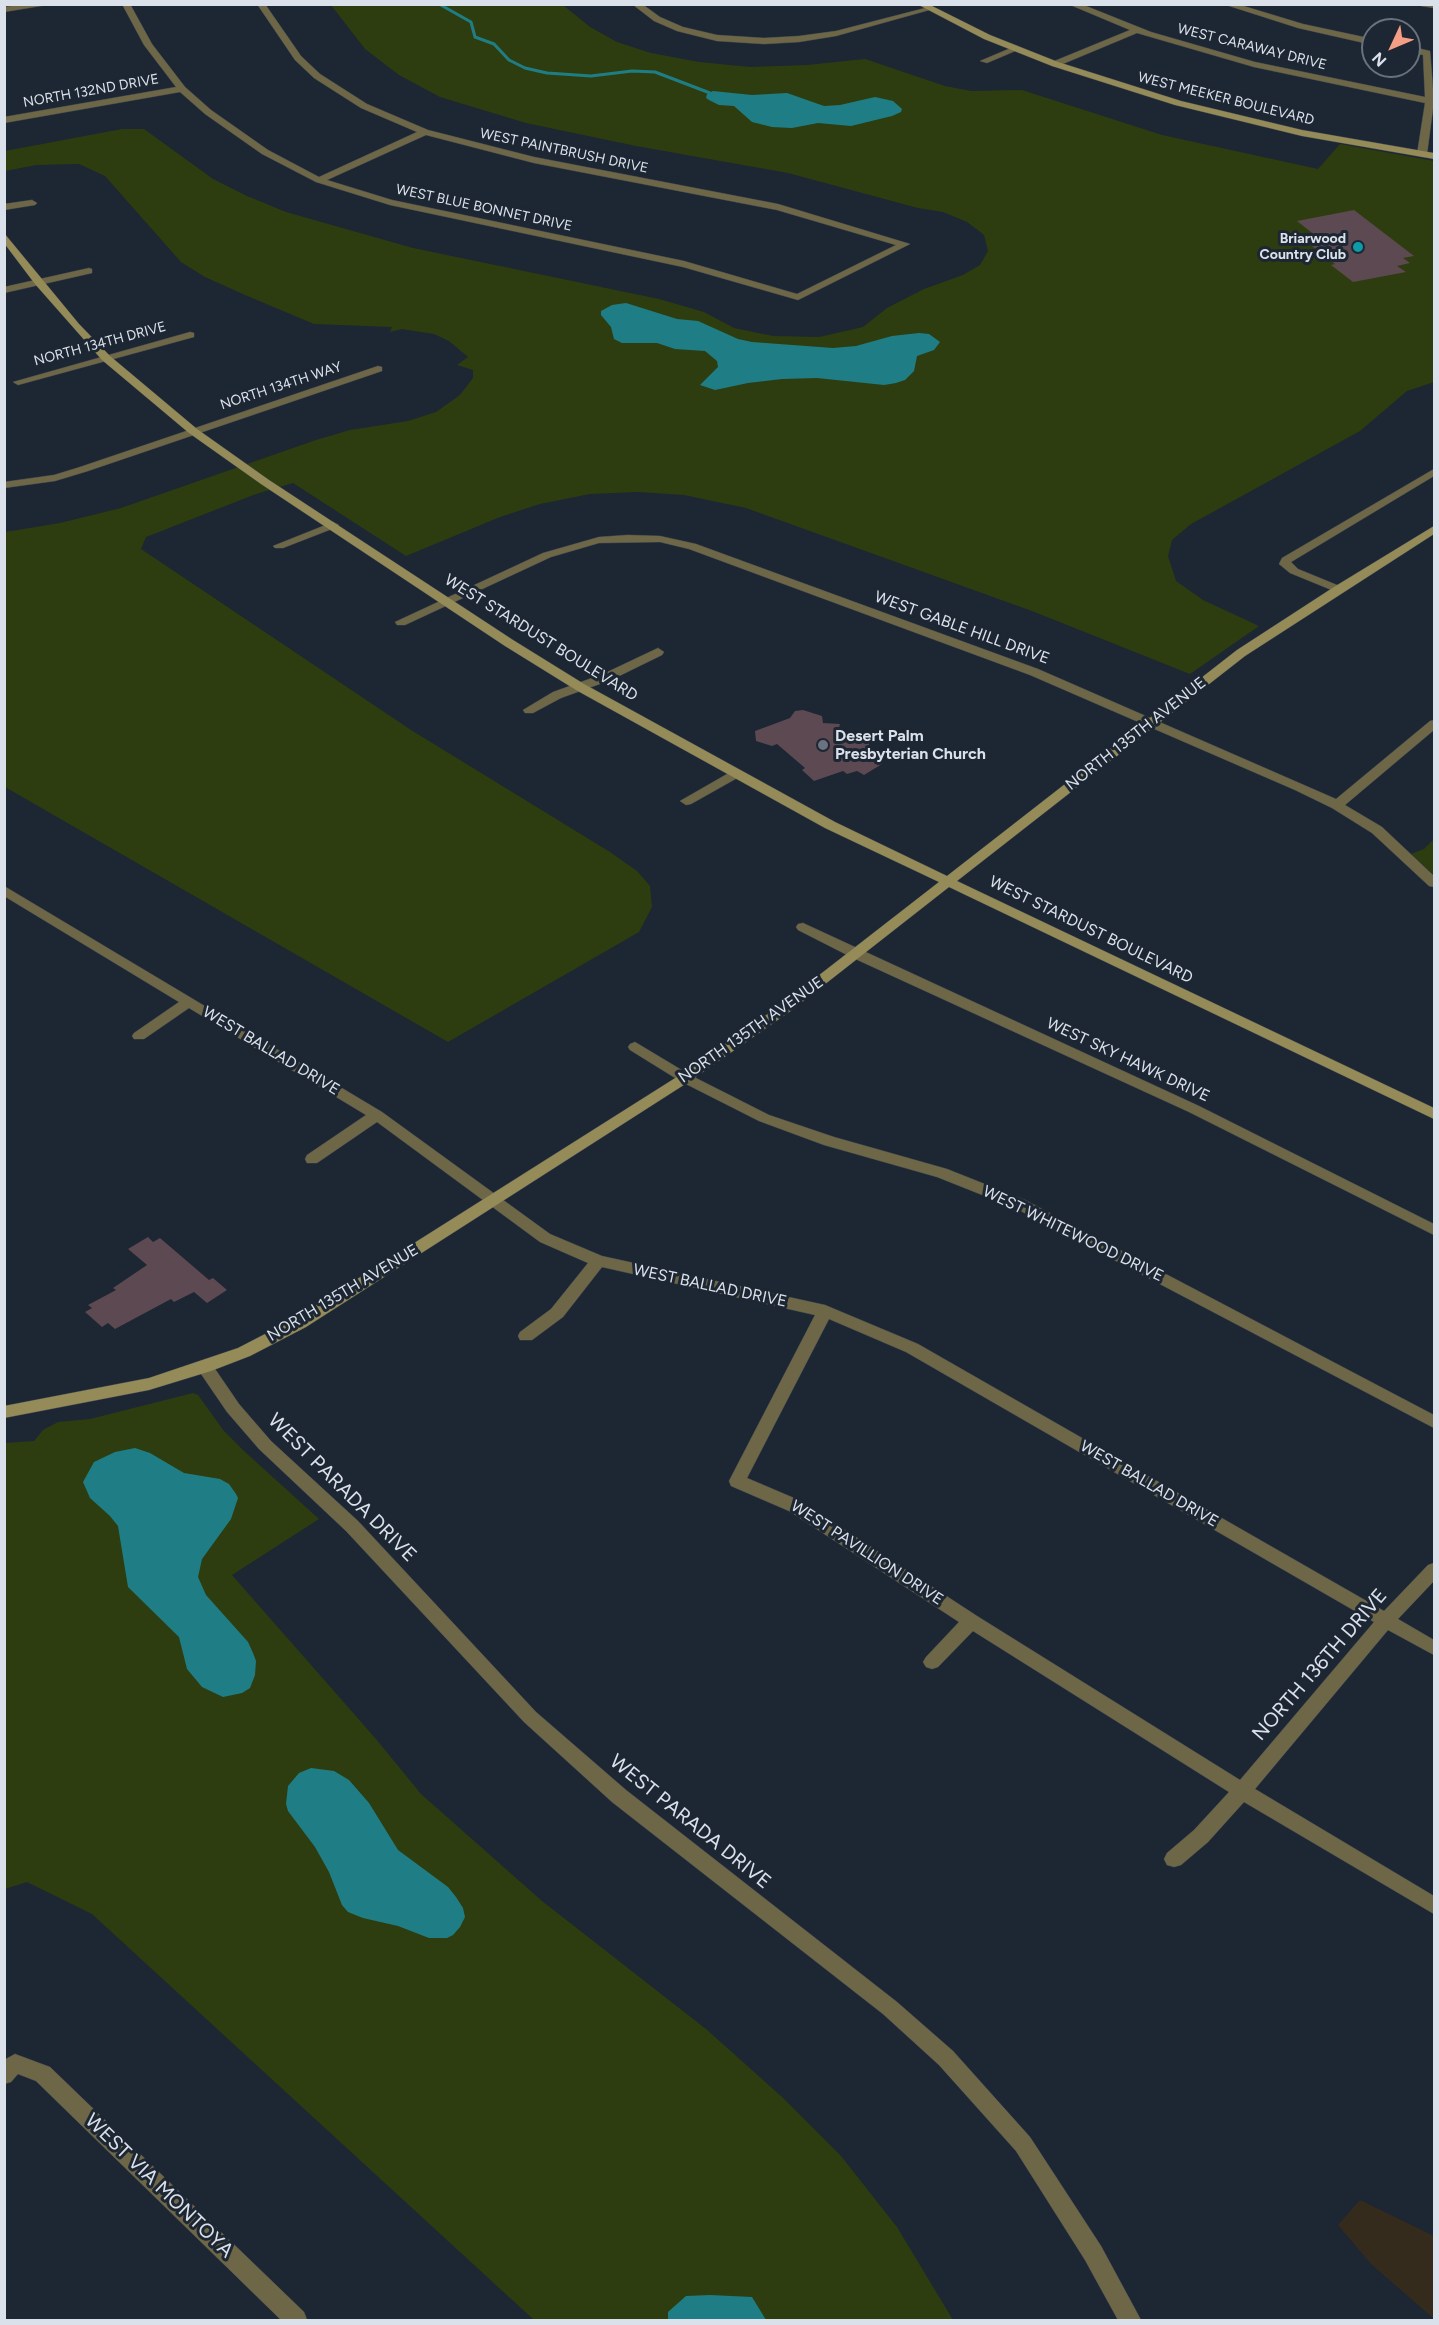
<!DOCTYPE html>
<html>
<head>
<meta charset="utf-8">
<style>
  body { margin:0 }
  #map { position:relative; width:1439px; height:2325px; overflow:hidden; background:#1d2633; font-family:Figtree,sans-serif }
  canvas { display:block }
  .frame { position:absolute; inset:0; border:6px solid #dae1ea; pointer-events:none }
  .north { position:absolute; left:1361px; top:18px; width:60px; height:60px; box-sizing:border-box; background:#1d2633; border:2px solid #69717c; border-radius:50%; rotate:226deg; font-size:16px; font-weight:700; line-height:24px; text-align:center; color:#dae1ea }
  .north::after { content:''; display:block; margin:auto; width:21px; height:27px; background:#f49e86; clip-path:polygon(50% 0,100% 100%,50% 72%,0 100%) }
</style>
</head>
<body>
<div id="map">
<canvas width="1439" height="2325"></canvas>
<div class="frame"></div>
<div class="north">N</div>
</div>
<script>
const ctx = document.querySelector('canvas').getContext('2d');
ctx.lineJoin = 'round';
function fillPath(path, color) {
  ctx.fillStyle = color;
  ctx.fill(path, 'evenodd');
}
function poly(rows) {
  const path = new Path2D();
  for (const r of rows) {
    path.moveTo(r[0], r[1]);
    for (let i = 2; i < r.length; i += 2) path.lineTo(r[i], r[i + 1]);
  }
  return path;
}
function strokePath(path, color, width, dash) {
  ctx.strokeStyle = color;
  ctx.lineWidth = width;
  ctx.lineCap = dash ? 'butt' : 'round';
  ctx.setLineDash(dash || []);
  ctx.stroke(path);
}
function write(font, color, halo, rows, align = 'center') {
  ctx.font = font + ' Figtree,sans-serif';
  ctx.lineWidth = 6;
  ctx.setLineDash([]);
  ctx.textBaseline = 'middle';
  ctx.strokeStyle = halo;
  ctx.fillStyle = color;
  for (const [text, x, y, turn = 0] of rows) {
    ctx.save();
    ctx.translate(x, y);
    ctx.rotate((+turn || 0) * Math.PI / 180);
    ctx.textAlign = isNaN(turn) ? turn : align;
    if (halo) ctx.strokeText(text, 0, 0);
    ctx.fillText(text, 0, 0);
    ctx.restore();
  }
}
const industrial = poly([
  [1360,2200,1434,2236,1434,2319,1371,2264,1338,2225]
]);
const green = poly([
  [331,5,563,5,590,27,617,42,651,53,699,62,750,67,807,65,865,59,945,86,971,91,1022,90,1162,135,1318,169,1340,144,1434,161,1434,382,1407,391,1360,431,1191,524,1172,540,1168,556,1176,581,1203,600,1259,626,1190,674,1032,611,746,508,684,495,638,492,590,494,540,504,500,517,406,556,293,483,256,494,146,537,141,549,411,730,610,852,637,871,650,886,652,907,639,932,448,1042,5,787,5,532,60,523,121,508,316,440,350,430,408,421,436,412,460,395,473,378,473,370,457,365,468,357,449,341,434,334,402,329,390,332,392,327,314,324,245,295,205,277,181,262,105,176,79,164,36,165,5,171,5,151,122,129,144,129,213,179,247,196,286,212,413,248,659,299,704,312,734,328,773,336,819,337,863,327,887,308,924,289,963,275,980,265,988,251,984,235,979,231,967,222,943,212,918,208,788,173,636,146,526,123,440,97,399,75,365,49],
  [1434,839,1434,875,1411,854,1424,849],
  [193,1393,198,1395,224,1431,244,1451,319,1519,232,1575,376,1739,421,1794,542,1901,706,2029,782,2097,841,2156,897,2227,953,2320,534,2320,92,1914,27,1882,5,1889,5,1443,34,1441,43,1430,58,1422,90,1419]
]);
const water = poly([
  [713,91,752,95,787,93,824,106,840,105,875,97,893,101,902,109,901,112,892,116,851,126,818,123,792,128,772,127,752,122,734,106,719,105,709,100,706,98,707,94],
  [626,303,677,319,698,321,738,339,752,342,833,348,856,346,892,336,919,333,929,334,940,342,934,350,917,356,914,371,905,380,896,383,884,385,817,378,782,379,748,383,715,390,700,385,718,367,717,361,705,351,675,349,657,343,622,343,614,339,611,327,601,315,601,311,612,305],
  [135,1448,150,1453,184,1473,220,1479,229,1484,236,1494,238,1498,231,1519,202,1559,198,1577,206,1595,248,1642,253,1653,256,1661,255,1675,250,1688,242,1693,223,1697,202,1687,187,1669,179,1637,128,1587,118,1526,110,1516,90,1498,83,1482,94,1462,115,1452],
  [311,1768,334,1771,349,1780,369,1803,398,1850,448,1887,456,1897,463,1908,465,1917,460,1927,453,1935,447,1938,429,1938,398,1926,363,1918,348,1912,342,1905,329,1872,315,1847,288,1811,286,1804,288,1786,299,1773],
  [710,2295,752,2297,766,2320,668,2320,668,2312,686,2296]
]);
const stream = poly([
  [439,4,471,22,475,37,494,44,509,60,525,68,547,73,591,76,632,71,655,72,710,93]
]);
const building = poly([
  [1354,210,1414,256,1403,258,1410,263,1397,266,1406,272,1353,282,1331,265,1335,264,1303,239,1316,236,1297,221],
  [803,710,822,716,823,723,840,724,838,731,854,733,853,735,868,740,870,748,885,753,882,764,864,775,857,771,847,774,843,771,814,781,802,770,805,768,777,744,772,746,756,741,755,731,790,718,795,711],
  [148,1237,153,1242,160,1238,209,1280,213,1278,227,1290,207,1303,194,1292,174,1302,171,1299,115,1329,108,1323,102,1327,85,1312,92,1308,88,1305,116,1290,113,1288,147,1265,128,1249]
]);
const street = poly([
  [27,4,53,4,4,12,4,7,27,4],
  [122,4,130,4,152,44,185,87,211,110,268,150,319,177,417,132,361,108,314,78,295,60,257,4,265,4,301,56,320,74,367,104,428,130,534,157,778,204,910,244,798,300,683,267,390,205,316,182,262,154,205,114,180,92,4,123,4,117,176,87,144,45,122,4],
  [426,135,534,163,777,210,896,245,797,294,684,261,392,200,327,180,426,135],
  [632,4,642,4,660,17,683,27,717,35,764,38,799,36,836,31,929,7,933,9,836,36,799,42,764,44,717,41,677,31,654,21,632,4],
  [1068,4,1081,4,1151,32,1255,62,1425,97,1423,55,1409,52,1409,46,1430,51,1434,101,1427,154,1422,157,1417,154,1425,103,1254,67,1137,33,1058,66,1052,66,1052,62,1130,30,1068,4],
  [1223,4,1237,4,1303,24,1373,39,1373,45,1298,28,1223,4],
  [1420,4,1434,4,1434,8,1421,6,1420,4],
  [1013,47,1020,49,987,63,980,61,1013,47],
  [32,200,37,203,35,205,4,210,4,204,32,200],
  [89,268,92,269,92,273,4,293,4,287,89,268],
  [190,332,194,333,194,337,18,385,13,382,190,332],
  [378,366,382,367,382,371,88,471,55,481,4,488,4,482,54,475,80,467,378,366],
  [1434,469,1434,476,1291,562,1298,569,1342,587,1342,591,1334,591,1290,573,1279,564,1282,558,1434,469],
  [333,522,339,525,337,527,283,548,275,548,273,546,333,522],
  [628,535,660,536,696,544,1038,669,1336,799,1430,721,1434,720,1434,730,1345,805,1382,827,1434,876,1434,887,1429,886,1372,833,1332,808,1295,790,1030,675,689,549,660,542,599,543,551,557,405,625,397,625,395,622,543,553,599,537,628,535],
  [658,648,664,652,662,655,611,680,561,698,533,713,525,713,523,710,553,692,603,674,658,648],
  [734,770,740,774,739,777,691,804,686,805,680,801,734,770],
  [4,886,382,1112,550,1234,602,1256,825,1305,918,1344,1384,1611,1428,1565,1434,1563,1434,1581,1398,1619,1434,1640,1434,1655,1388,1630,1255,1789,1434,1896,1434,1914,1244,1802,1208,1842,1181,1865,1174,1867,1167,1865,1164,1859,1167,1853,1194,1830,1229,1792,973,1631,938,1667,932,1669,926,1667,923,1662,926,1657,959,1622,789,1511,731,1486,729,1481,815,1315,602,1267,563,1317,532,1340,520,1340,518,1336,520,1332,551,1309,588,1263,540,1242,377,1122,317,1163,307,1163,305,1159,307,1155,366,1115,189,1008,144,1039,134,1039,132,1036,134,1033,179,1002,4,896,4,886],
  [829,1319,906,1352,1374,1622,1240,1780,977,1616,801,1501,747,1478,829,1319],
  [803,923,1199,1106,1434,1224,1434,1235,1189,1112,851,957,798,930,796,927,798,924,803,923],
  [635,1042,690,1075,769,1115,834,1137,947,1169,1025,1200,1434,1415,1434,1428,1015,1208,937,1177,824,1145,759,1121,680,1081,630,1050,628,1047,630,1044,635,1042],
  [205,1361,211,1363,239,1404,271,1441,358,1521,536,1712,626,1790,897,2002,953,2051,1030,2137,1101,2246,1141,2320,1118,2320,1085,2260,1016,2151,939,2065,883,2014,612,1802,524,1722,346,1531,259,1449,227,1412,199,1371,197,1367,199,1363,205,1361],
  [15,2054,50,2067,304,2312,307,2320,281,2320,36,2081,18,2074,11,2082,4,2084,4,2060,15,2054]
]);
const secondary = poly([
  [917,4,928,4,990,35,1058,62,1181,101,1302,130,1434,153,1434,159,1302,136,1175,105,1052,66,984,39,917,4],
  [4,233,79,324,110,356,197,429,269,480,513,640,584,684,835,822,947,876,1237,650,1334,587,1434,526,1434,534,1245,656,957,881,1434,1108,1434,1119,949,887,792,1010,690,1081,306,1327,250,1356,211,1371,149,1390,4,1418,4,1406,149,1378,238,1348,294,1319,680,1075,782,1004,939,882,825,828,576,690,505,646,261,484,189,433,102,360,35,284,4,243,4,233]
]);
const markers = [
  [1358,247,6,"#0f9aa8"],
  [823,745,6,"#6b7280"]
];
const farStreetnames = [
  ["WEST CARAWAY DRIVE",1252,47,14],
  ["NORTH 132ND DRIVE",91,91,-10],
  ["WEST MEEKER BOULEVARD",1226,99,14],
  ["WEST PAINTBRUSH DRIVE",564,151,12],
  ["WEST BLUE BONNET DRIVE",484,208,12],
  ["NORTH 134TH DRIVE",100,344,-15],
  ["NORTH 134TH WAY",281,386,-18]
];
const farPoinames = [
  ["Briarwood",1346,239],
  ["Country Club",1346,255]
];
const streetNames = [
  ["WEST GABLE HILL DRIVE",962,628,20],
  ["WEST STARDUST BOULEVARD",541,638,32],
  ["NORTH 135TH AVENUE",1136,734,-38],
  ["WEST STARDUST BOULEVARD",1091,930,26],
  ["NORTH 135TH AVENUE",751,1030,-35],
  ["WEST BALLAD DRIVE",271,1051,31],
  ["WEST SKY HAWK DRIVE",1128,1060,25],
  ["WEST WHITEWOOD DRIVE",1073,1234,26],
  ["WEST BALLAD DRIVE",710,1286,12],
  ["NORTH 135TH AVENUE",343,1293,-31],
  ["WEST BALLAD DRIVE",1149,1484,30],
  ["WEST PAVILLION DRIVE",867,1553,33]
];
const poiNames = [
  ["Desert Palm",835,736],
  ["Presbyterian Church",835,754]
];
const nearStreetnames = [
  ["WEST PARADA DRIVE",342,1488,45],
  ["NORTH 136TH DRIVE",1320,1665,-49],
  ["WEST PARADA DRIVE",690,1822,39],
  ["WEST VIA MONTOYA",159,2186,44]
];
fillPath(industrial, '#352b1c');
fillPath(green, '#2e3d0f');
fillPath(water, '#1f7e85');
strokePath(stream, '#1f7e85', 3);
fillPath(building, '#5c4951');
strokePath(street, '#3b4450', 1);
strokePath(secondary, '#3b4450', 1);
fillPath(street, '#6d6747');
fillPath(secondary, '#958b58');
for (const [x, y, r, color] of markers) {
  const dot = new Path2D();
  dot.arc(x, y, r, 0, 2 * Math.PI);
  ctx.fillStyle = color;
  ctx.fill(dot);
  strokePath(dot, '#1d2633', 2);
}
write('14px', '#dae1ea', '#1d2633', farStreetnames);
write('bold 14px', '#dae1ea', '#1d2633', farPoinames, 'right');
write('16px', '#dae1ea', '#1d2633', streetNames);
write('bold 16px', '#dae1ea', '#1d2633', poiNames, 'left');
write('20px', '#dae1ea', '#1d2633', nearStreetnames);
</script>
</body>
</html>
